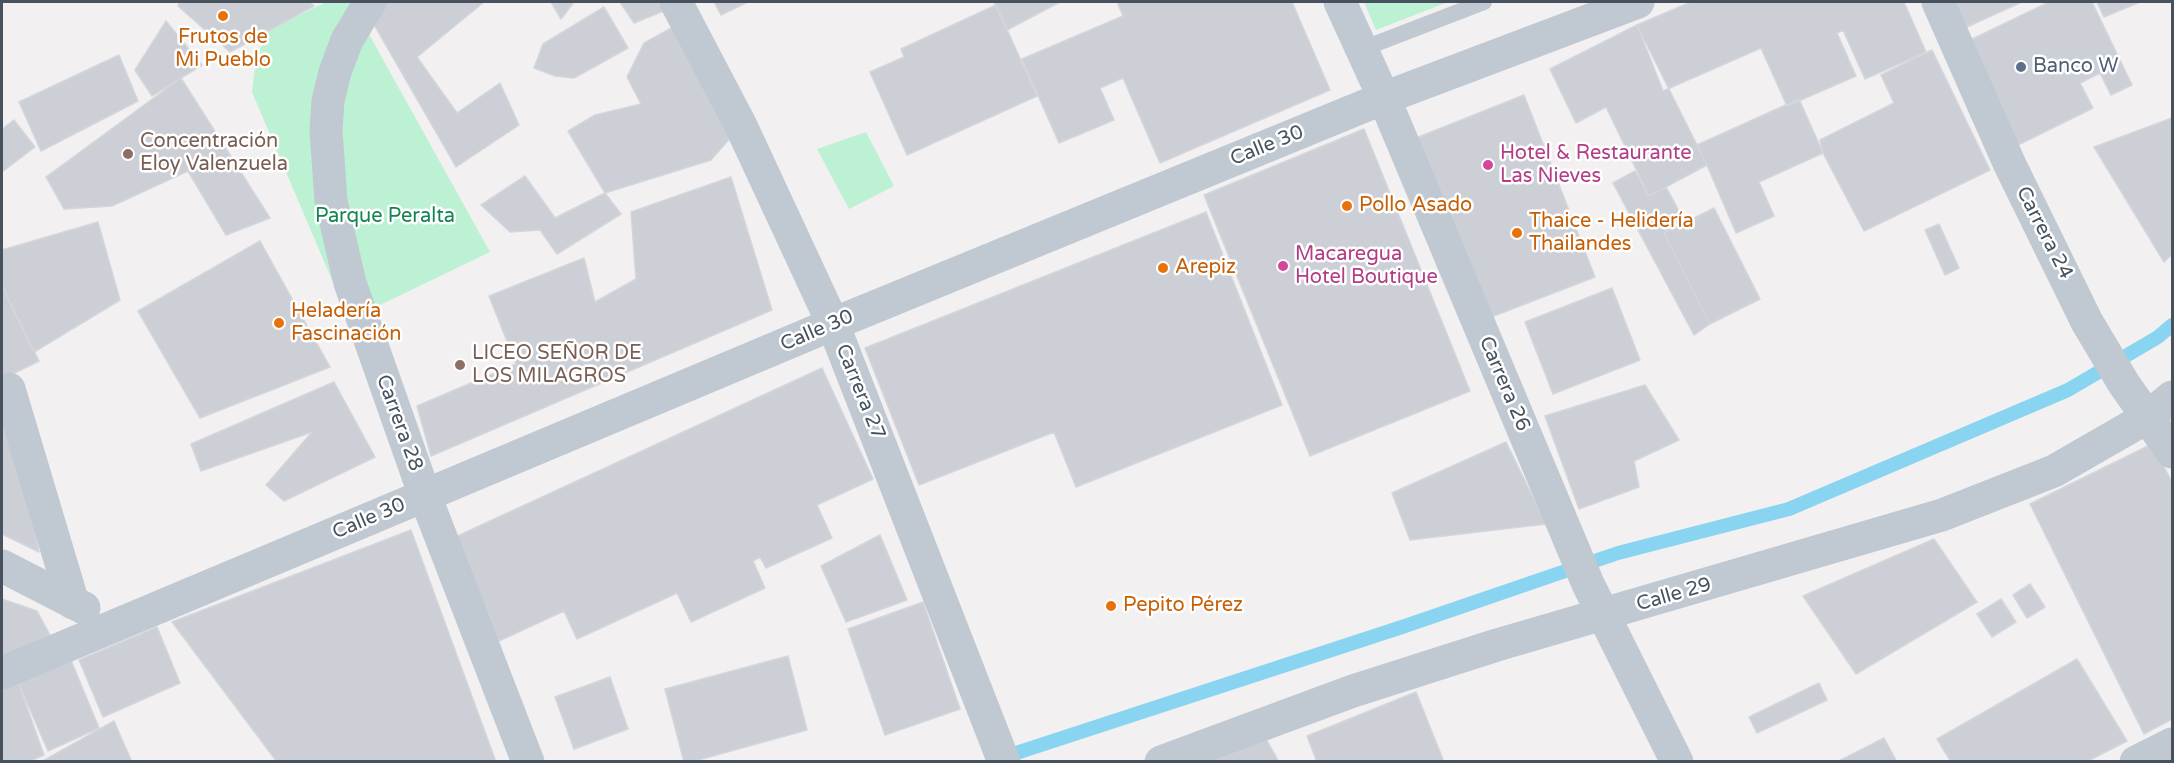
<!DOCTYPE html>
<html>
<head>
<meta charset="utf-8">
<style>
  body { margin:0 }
  #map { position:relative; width:2174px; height:763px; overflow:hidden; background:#f2f0f0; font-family:"Varela Round",sans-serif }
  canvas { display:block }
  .frame { position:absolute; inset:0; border:3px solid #47525e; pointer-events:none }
</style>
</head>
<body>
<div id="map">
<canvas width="2174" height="763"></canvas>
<div class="frame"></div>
</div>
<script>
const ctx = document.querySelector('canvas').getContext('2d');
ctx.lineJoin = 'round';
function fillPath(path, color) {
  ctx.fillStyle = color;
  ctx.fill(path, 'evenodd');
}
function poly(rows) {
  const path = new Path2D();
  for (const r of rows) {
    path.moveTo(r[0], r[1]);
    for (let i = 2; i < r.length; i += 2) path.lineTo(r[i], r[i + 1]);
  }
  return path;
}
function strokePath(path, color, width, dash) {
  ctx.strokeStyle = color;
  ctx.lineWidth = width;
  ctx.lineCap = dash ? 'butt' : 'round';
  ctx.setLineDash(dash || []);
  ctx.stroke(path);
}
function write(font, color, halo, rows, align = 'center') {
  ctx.font = font + ' "Varela Round",sans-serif';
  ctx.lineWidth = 5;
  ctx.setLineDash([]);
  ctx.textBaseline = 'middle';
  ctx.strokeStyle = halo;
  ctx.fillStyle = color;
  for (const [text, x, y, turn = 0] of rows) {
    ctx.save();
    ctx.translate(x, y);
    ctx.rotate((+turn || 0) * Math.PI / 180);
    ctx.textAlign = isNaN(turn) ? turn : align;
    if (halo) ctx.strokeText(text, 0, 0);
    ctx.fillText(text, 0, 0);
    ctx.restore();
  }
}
const green = poly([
  [326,2,351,2,490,252,349,320,252,92,256,58,268,31],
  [1364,2,1448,2,1376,30],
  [866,132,894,186,849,209,817,149]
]);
const stream = poly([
  [1001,758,1402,627,1618,553,1789,509,2068,390,2158,337,2172,325]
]);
const building = poly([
  [179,2,309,2,314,6,230,52,178,6,179,2],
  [387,2,484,2,417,57,457,113,500,83,519,125,456,167,369,16,387,2],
  [551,2,574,2,561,19,551,2],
  [620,2,661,2,666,10,634,23,620,2],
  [714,2,748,2,721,15,714,2],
  [994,2,1060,2,1007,30,994,2],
  [1117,2,1292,2,1330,90,1160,163,1123,78,1100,88,1114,120,1059,143,1022,59,1123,16,1117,2],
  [1691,2,1904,2,1926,52,1865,79,1843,30,1837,33,1856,76,1787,106,1761,48,1663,91,1637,25,1691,2],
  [1947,2,2022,2,1960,30,1947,2],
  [2049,2,2092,2,2132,85,2111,95,2100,73,2080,83,2093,108,2012,148,1962,44,2049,2],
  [2097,2,2140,2,2104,17,2097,2],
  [996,5,1037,96,907,155,870,72,904,57,901,49,996,5],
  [604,7,628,48,574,78,555,76,534,68,543,44,604,7],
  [166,21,202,65,152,96,135,70,166,21],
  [677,25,732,136,711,160,605,193,568,131,595,115,641,104,627,77,644,43,677,25],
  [1637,25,1707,165,1649,196,1606,107,1576,123,1550,69,1637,25],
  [1932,50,1990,170,1864,231,1823,153,1820,140,1894,103,1881,75,1932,50],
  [119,55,138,101,41,151,19,102,119,55],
  [181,78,270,218,226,235,188,171,112,206,64,209,46,177,181,78],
  [1524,95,1595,277,1486,319,1416,138,1524,95],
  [1799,99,1823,153,1759,182,1774,216,1736,233,1707,165,1697,145,1799,99],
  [2172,118,2172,254,2164,262,2094,147,2172,118],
  [14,120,35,147,2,172,2,129,14,120],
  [1364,129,1470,391,1310,456,1204,195,1364,129],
  [1635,171,1649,196,1666,187,1683,218,1664,233,1710,324,1694,335,1613,183,1635,171],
  [525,176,555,218,605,193,621,214,557,254,540,230,510,232,481,205,525,176],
  [731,177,772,310,431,456,417,406,516,364,489,296,584,258,595,302,636,279,631,212,731,177],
  [1714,208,1760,299,1710,324,1664,233,1714,208],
  [1206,212,1282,405,1076,487,1054,432,919,485,865,348,1206,212],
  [98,222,120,300,34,352,2,286,2,250,98,222],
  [1939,224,1959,268,1945,275,1925,230,1939,224],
  [260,241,330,367,200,418,138,311,260,241],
  [2,286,39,361,2,379,2,286],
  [1612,288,1640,360,1553,394,1525,322,1612,288],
  [822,368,873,479,817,505,832,538,766,568,760,557,753,561,765,588,691,622,677,593,577,639,564,611,499,641,451,539,822,368],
  [334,382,375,457,284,501,266,485,312,432,201,471,191,444,334,382],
  [1645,385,1679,440,1634,461,1639,487,1579,509,1545,416,1645,385],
  [9,404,39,552,2,534,2,407,9,404],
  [1506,442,1546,524,1410,540,1392,493,1506,442],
  [2152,444,2172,482,2172,719,2144,734,2030,504,2152,444],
  [411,530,496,762,277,762,172,622,411,530],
  [880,535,907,600,846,622,821,566,880,535],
  [1934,539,1977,602,1856,674,1803,596,1934,539],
  [2030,584,2045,607,2027,618,2013,595,2030,584],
  [2,599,37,611,50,635,2,660,2,599],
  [2001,599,2016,622,1992,637,1977,614,2001,599],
  [923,602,960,709,885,735,848,629,923,602],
  [157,627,180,683,103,717,79,660,157,627],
  [788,656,807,730,691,762,684,762,665,689,788,656],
  [2077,659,2127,741,2086,762,1951,762,1937,739,2077,659],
  [71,660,99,728,48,751,18,682,71,660],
  [610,677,628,729,574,749,555,697,610,677],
  [18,682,44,755,28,762,2,762,2,688,18,682],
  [1819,683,1827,700,1757,733,1749,717,1819,683],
  [1416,692,1444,762,1317,762,1307,736,1416,692],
  [114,721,132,762,41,762,114,721],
  [1260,728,1279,762,1202,762,1260,728],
  [1884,738,1897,762,1837,762,1884,738]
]);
const service = poly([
  [1362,49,1484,2]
]);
const minor = poly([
  [370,2,347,40,335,72,328,101,326,130,331,201,350,283,425,496,528,762],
  [676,2,741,126,833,324,1004,762],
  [1340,2,1384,98,1588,584,1677,762],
  [1938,2,2010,165,2087,322,2124,384,2172,452],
  [2,393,9,389,73,603],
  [2,566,84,608],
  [2,673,833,324,1384,98,1638,2],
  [1161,762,1353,691,1497,645,1942,515,2054,471,2148,417,2172,397]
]);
const tertiary = poly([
  [2136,762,2172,744]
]);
const markers = [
  [223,16,6,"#e8710a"],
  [2021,67,6,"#5c6f8a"],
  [128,154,6,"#8d6e63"],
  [1488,165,6,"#d1479c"],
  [1347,206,6,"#e8710a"],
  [1517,233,6,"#e8710a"],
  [1283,266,6,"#d1479c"],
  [1163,268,6,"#e8710a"],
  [279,323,6,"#e8710a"],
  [460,365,6,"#8d6e63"],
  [1111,606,6,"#e8710a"]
];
const foodNames = [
  ["Frutos de",223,38,"center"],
  ["Mi Pueblo",223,61,"center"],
  ["Pollo Asado",1359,206],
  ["Thaice - Helidería",1529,222],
  ["Thailandes",1529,245],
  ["Arepiz",1175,268],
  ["Heladería",291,312],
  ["Fascinación",291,335],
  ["Pepito Pérez",1123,606]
];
const serviceNames = [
  ["Banco W",2033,67]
];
const educationNames = [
  ["Concentración",140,142],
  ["Eloy Valenzuela",140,165],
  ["LICEO SEÑOR DE",472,354],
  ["LOS MILAGROS",472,377]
];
const streetNames = [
  ["Calle 30",1267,146,-22],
  ["Carrera 24",2044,233,63],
  ["Calle 30",817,331,-23],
  ["Carrera 26",1504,384,67],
  ["Carrera 27",860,392,68],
  ["Carrera 28",399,423,70],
  ["Calle 30",369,519,-23],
  ["Calle 29",1674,595,-16]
];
const hotelNames = [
  ["Hotel & Restaurante",1500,154],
  ["Las Nieves",1500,177],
  ["Macaregua",1295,255],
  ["Hotel Boutique",1295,278]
];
const parkNames = [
  ["Parque Peralta",385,217]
];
fillPath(green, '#bdf1d4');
strokePath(stream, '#89d4f0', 14);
fillPath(building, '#cccfd5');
strokePath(building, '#d4d6dc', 1.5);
strokePath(service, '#c0c9d2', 16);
strokePath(minor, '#c0c9d2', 33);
strokePath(tertiary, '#c0c9d2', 33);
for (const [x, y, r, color] of markers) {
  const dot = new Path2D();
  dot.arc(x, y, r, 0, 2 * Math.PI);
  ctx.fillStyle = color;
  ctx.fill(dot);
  strokePath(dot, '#fff', 2);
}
write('20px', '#c56008', '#fff', foodNames, 'left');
write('20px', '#4e5e75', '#fff', serviceNames, 'left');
write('20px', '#785e54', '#fff', educationNames, 'left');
write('20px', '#47525e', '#fff', streetNames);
write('20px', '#b23c85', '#fff', hotelNames, 'left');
write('20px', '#138452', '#fff', parkNames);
</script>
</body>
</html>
